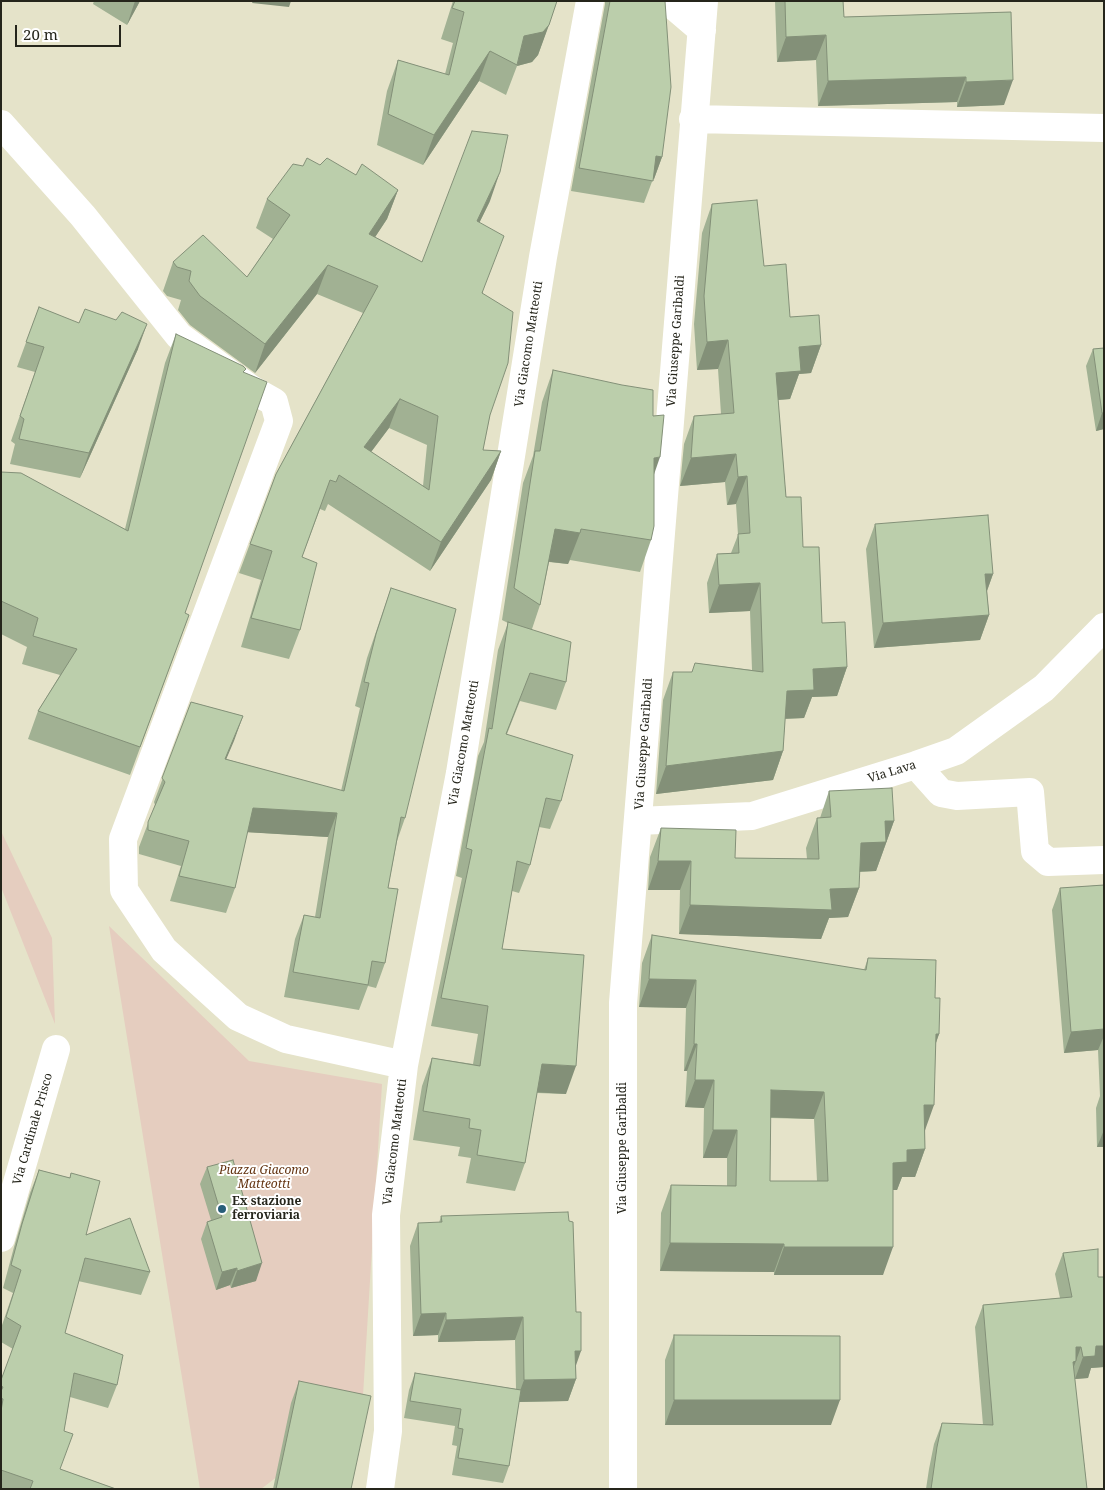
<!DOCTYPE html>
<html>
<head>
<meta charset="utf-8">
<style>
  body { margin:0 }
  #map { position:relative; width:1105px; height:1490px; overflow:hidden; background:#e5e3c9; font-family:"Noto Serif",serif }
  canvas { display:block }
  .frame { position:absolute; inset:0; border:2px solid #25251b; pointer-events:none }
  .scale { position:absolute; left:15px; top:25px; width:106px; height:22px; box-sizing:border-box; border:2px solid #25251b; border-top:0; padding-left:6px; font-size:15px; line-height:18px; white-space:nowrap; color:#25251b; -webkit-text-stroke:4px #fff; paint-order:stroke }
</style>
</head>
<body>
<div id="map">
<canvas width="1105" height="1490"></canvas>
<div class="frame"></div>
<div class="scale">20 m</div>
</div>
<script>
const ctx = document.querySelector('canvas').getContext('2d');
ctx.lineJoin = 'round';
function fillPath(path, color) {
  ctx.fillStyle = color;
  ctx.fill(path, 'evenodd');
}
function poly(rows) {
  const path = new Path2D();
  for (const r of rows) {
    path.moveTo(r[0], r[1]);
    for (let i = 2; i < r.length; i += 2) path.lineTo(r[i], r[i + 1]);
  }
  return path;
}
function strokePath(path, color, width, dash) {
  ctx.strokeStyle = color;
  ctx.lineWidth = width;
  ctx.lineCap = dash ? 'butt' : 'round';
  ctx.setLineDash(dash || []);
  ctx.stroke(path);
}
function write(font, color, halo, rows, align = 'center') {
  ctx.font = font + ' "Noto Serif",serif';
  ctx.lineWidth = 4;
  ctx.setLineDash([]);
  ctx.textBaseline = 'middle';
  ctx.strokeStyle = halo;
  ctx.fillStyle = color;
  for (const [text, x, y, turn = 0] of rows) {
    ctx.save();
    ctx.translate(x, y);
    ctx.rotate((+turn || 0) * Math.PI / 180);
    ctx.textAlign = isNaN(turn) ? turn : align;
    if (halo) ctx.strokeText(text, 0, 0);
    ctx.fillText(text, 0, 0);
    ctx.restore();
  }
}
const green = poly([
  [1,831,52,938,55,1024,1,887],
  [109,926,249,1061,382,1084,362,1412,261,1489,200,1489]
]);
const minor = poly([
  [668,1,702,30],
  [693,119,1104,128],
  [1,124,83,216,179,336,251,389,274,402,279,421,123,839,124,890,164,950,238,1017,286,1039,404,1065],
  [916,765,941,793,957,796,1030,792,1035,851,1048,862,1104,860],
  [638,821,752,816,916,765,956,751,1044,688,1104,627],
  [1,1238,56,1049],
  [380,1489,388,1431,386,1215,404,1065,460,773,543,257,590,1],
  [623,1489,623,1003,704,1]
]);
const wall = poly([
  [94,1,140,1,127,25,93,4],
  [453,1,557,1,538,55,532,62,517,66,506,95,479,81,423,165,377,145,387,91,398,60,445,74,453,43,441,39],
  [605,1,665,1,662,157,654,179,653,179,644,203,571,191,605,4],
  [775,1,843,1,844,17,1011,12,1004,105,957,107,957,102,818,106,816,60,777,62],
  [320,165,356,175,398,190,387,219,375,237,422,262,490,201,479,223,490,415,483,450,501,451,491,480,430,571,328,504,325,511,320,509,302,557,300,630,289,659,241,647,261,580,239,573,276,474,363,313,317,294,255,373,190,325,178,310,181,300,167,296,163,291,173,262,247,277,273,239,256,228,267,199,303,166],
  [389,428,427,445,423,486,371,452],
  [712,204,764,266,790,317,821,345,811,373,799,374,790,399,778,400,786,497,803,547,822,623,847,667,837,696,812,697,804,718,785,719,783,751,773,780,656,794,663,700,673,672,692,672,695,663,752,670,750,611,709,613,707,583,717,554,731,553,738,535,736,504,727,505,725,482,680,486,684,444,694,416,721,414,718,369,697,370,694,324,702,233],
  [39,307,138,349,80,478,10,464,15,444,11,441,35,372,17,367],
  [176,334,244,373,185,613,189,615,130,775,28,739,38,711,60,675,22,664,27,647,1,634,1,472,125,529,165,363],
  [1104,348,1104,429,1096,431,1086,366,1093,349],
  [553,370,654,475,651,540,640,572,570,560,568,564,549,562,540,605,532,629,566,682,556,710,520,701,507,734,561,801,550,829,539,827,530,865,519,893,512,891,502,949,566,1094,537,1093,525,1163,515,1191,466,1183,471,1158,458,1156,460,1147,413,1140,422,1086,432,1058,473,1064,478,1034,431,1026,462,878,456,876,478,756,484,742,498,650,508,623,502,620,523,483,533,456,542,402],
  [875,524,993,574,987,591,989,615,980,640,874,648,866,549],
  [391,588,405,818,397,841,388,888,385,963,376,988,368,986,359,1010,284,997,295,939,304,915,315,917,328,837,247,832,235,888,226,913,170,901,181,866,139,854,139,847,155,805,154,802,191,702,243,716,226,759,341,791,360,708,355,706,367,658],
  [829,791,894,821,876,871,859,872,859,888,848,917,829,918,821,939,679,934,680,890,648,890,650,857,661,828,735,858,807,859,806,848,817,818,820,818],
  [1104,885,1104,1147,1097,1147,1096,1108,1100,1096,1098,1050,1064,1053,1052,910,1060,888],
  [652,935,864,970,868,958,935,998,939,1034,936,1043,925,1131,925,1149,915,1177,902,1177,897,1190,893,1190,883,1275,774,1275,774,1272,660,1271,661,1213,671,1185,727,1186,727,1158,703,1158,704,1108,685,1107,687,1071,684,1071,686,1008,639,1007,642,963],
  [770,1118,814,1119,817,1181,770,1181],
  [207,1167,256,1281,231,1288,230,1285,216,1290,201,1239,207,1222,211,1220,200,1184],
  [39,1170,70,1178,71,1173,86,1235,150,1272,141,1295,78,1281,65,1333,117,1385,108,1408,70,1397,64,1431,60,1469,116,1489,1,1489,1,1380,13,1349,1,1342,1,1328,13,1293,3,1288,14,1247,30,1193],
  [441,1216,576,1367,576,1379,568,1401,519,1402,509,1466,503,1483,452,1475,457,1446,452,1445,455,1426,404,1418,409,1390,415,1373,516,1389,515,1340,438,1342,438,1335,413,1336,410,1246,418,1223,439,1223],
  [1063,1253,1098,1277,1104,1277,1104,1367,1091,1368,1088,1378,1075,1379,1074,1374,1087,1489,926,1489,929,1469,934,1444,942,1423,983,1425,975,1327,983,1305,1060,1298,1055,1274],
  [674,1335,831,1425,665,1425,665,1360],
  [299,1381,351,1489,273,1489,291,1403]
]);
const shadedWall = poly([
  [135,1,140,1,127,25],
  [253,1,291,1,289,7,252,3],
  [549,25,538,55,532,62,517,66,524,36],
  [826,35,816,60,777,62,786,37],
  [490,51,479,81,423,165,434,135],
  [966,77,957,102,818,106,828,81],
  [1013,80,1004,105,957,107,966,82],
  [656,156,662,157,654,179,648,179],
  [500,172,490,201,466,250,477,221],
  [398,190,387,219,358,263,369,234],
  [328,265,317,294,255,373,265,344],
  [147,324,138,349,80,478,89,453],
  [728,340,718,369,697,370,707,342],
  [821,345,811,373,799,374,790,399,765,401,776,373,799,347],
  [400,399,389,428,353,476,364,447],
  [1102,413,1104,413,1104,429,1096,431],
  [501,451,491,480,430,571,441,542],
  [736,454,725,482,680,486,691,458],
  [660,457,649,489,654,458],
  [747,476,736,504,727,505,738,477],
  [555,529,580,533,568,564,543,561],
  [985,574,993,574,984,599],
  [760,583,750,611,709,613,719,585],
  [989,615,980,640,874,648,883,623],
  [847,667,837,696,812,697,804,718,776,719,787,691,813,669],
  [243,716,234,741,216,783,225,759],
  [783,751,773,780,656,794,666,766],
  [253,808,337,813,328,837,244,832],
  [885,821,894,821,876,871,850,872,861,843],
  [658,861,691,861,680,890,648,890],
  [859,888,848,917,829,918,821,939,679,934,690,905,830,889],
  [649,979,696,980,686,1008,639,1007],
  [1104,1029,1104,1036,1098,1050,1064,1053,1071,1032],
  [936,1034,939,1034,929,1062],
  [694,1044,697,1044,687,1071,684,1071],
  [542,1064,576,1066,566,1094,532,1092],
  [695,1080,714,1080,704,1108,685,1107],
  [771,1090,824,1092,814,1119,761,1117],
  [924,1105,934,1105,924,1133],
  [713,1130,737,1130,727,1158,703,1158],
  [1104,1130,1104,1147,1097,1147],
  [925,1149,915,1177,902,1177,897,1190,883,1190,893,1163,907,1150],
  [670,1243,784,1244,774,1272,660,1271],
  [784,1247,893,1247,883,1275,774,1275],
  [262,1263,256,1281,231,1288,237,1271],
  [237,1268,230,1285,216,1290,222,1272],
  [446,1313,438,1335,413,1336,421,1314],
  [523,1317,515,1340,438,1342,446,1320],
  [1096,1346,1104,1346,1104,1367,1091,1368,1088,1378,1075,1379,1083,1357],
  [1076,1347,1081,1347,1068,1383],
  [575,1351,581,1351,573,1374],
  [576,1379,568,1401,516,1402,524,1380],
  [674,1400,840,1400,831,1425,665,1425]
]);
const building = poly([
  [455,1,557,1,549,25,543,32,524,36,517,65,490,51,434,135,388,114,398,60,449,75,464,12,452,8,455,1],
  [610,1,665,1,671,87,662,157,656,156,653,181,579,168,610,1],
  [785,1,843,1,844,17,1011,12,1013,80,966,82,966,77,828,81,826,35,786,37,785,1],
  [472,131,508,135,500,172,477,221,504,236,482,293,513,312,508,363,490,415,483,450,501,451,441,542,339,475,336,482,330,480,302,557,317,563,300,630,251,618,272,551,250,544,276,474,378,286,328,265,265,344,200,296,189,281,191,271,177,267,173,262,203,235,247,277,290,215,267,199,293,164,303,166,307,158,320,165,327,158,356,175,362,164,398,190,369,234,422,262,472,131],
  [400,399,438,416,429,490,364,447,400,399],
  [757,200,764,266,786,264,790,317,819,315,821,345,799,347,801,371,776,373,786,497,801,497,803,547,819,547,822,623,845,622,847,667,813,669,814,690,787,691,783,751,666,766,673,672,692,672,695,663,763,672,760,583,719,585,717,554,739,553,738,534,750,533,747,476,738,477,736,454,691,458,694,416,734,413,728,340,707,342,704,296,712,204,757,200],
  [39,307,79,323,85,309,116,320,122,312,147,324,89,453,19,439,24,419,20,416,44,347,26,342,39,307],
  [176,334,243,366,246,369,243,372,267,382,185,613,189,615,140,747,38,711,77,649,33,636,38,618,1,601,1,472,21,473,128,531,176,334],
  [1104,348,1104,413,1102,413,1093,349,1104,348],
  [553,370,622,385,653,390,653,416,664,415,660,457,654,458,654,526,651,540,581,529,580,533,555,529,540,605,514,588,535,451,540,451,553,370],
  [988,515,993,574,985,574,989,615,883,623,875,524,988,515],
  [391,588,456,609,405,818,401,817,388,888,398,889,385,963,372,961,368,985,293,972,304,915,320,918,337,813,253,808,235,888,179,876,189,841,148,830,148,822,165,782,162,778,191,702,243,716,225,759,344,791,369,683,364,682,376,634,391,588],
  [508,622,571,642,566,682,530,673,506,734,573,755,561,801,546,798,530,865,517,861,502,949,584,955,576,1066,542,1064,525,1163,477,1155,481,1130,469,1128,470,1119,423,1111,432,1058,480,1066,488,1006,441,998,472,850,466,848,489,728,492,729,508,622],
  [892,788,894,821,885,821,886,842,861,843,859,888,830,889,832,910,690,905,691,861,658,861,661,828,736,830,735,858,819,859,817,818,831,817,829,791,892,788],
  [1104,885,1104,1029,1071,1032,1060,888,1104,885],
  [652,935,866,970,868,958,936,960,935,998,940,998,939,1034,936,1034,934,1105,924,1105,925,1149,907,1150,907,1162,893,1163,893,1247,784,1247,784,1244,670,1243,671,1185,736,1186,737,1130,713,1130,714,1080,695,1080,697,1044,694,1044,696,980,649,979,652,935],
  [771,1090,824,1092,828,1181,770,1181,771,1090],
  [233,1160,262,1263,237,1271,237,1268,222,1272,207,1222,222,1217,207,1167,233,1160],
  [39,1170,70,1178,71,1173,100,1181,86,1235,130,1218,150,1272,85,1258,65,1333,123,1355,117,1385,74,1373,64,1431,73,1434,60,1469,116,1489,30,1489,33,1481,1,1470,1,1411,3,1399,1,1398,1,1391,3,1387,1,1386,1,1380,21,1326,6,1317,21,1270,11,1265,22,1224,39,1170],
  [568,1212,569,1221,573,1222,576,1312,581,1312,581,1351,575,1351,576,1379,524,1380,523,1317,446,1320,446,1313,421,1314,418,1223,442,1222,441,1216,568,1212],
  [1098,1249,1098,1277,1104,1277,1104,1346,1096,1346,1095,1356,1083,1357,1081,1347,1076,1347,1076,1361,1073,1362,1087,1489,931,1489,937,1447,942,1423,993,1425,983,1305,1072,1297,1063,1253,1098,1249],
  [674,1335,840,1336,840,1400,674,1400,674,1335],
  [415,1373,521,1390,509,1466,458,1458,463,1429,458,1428,461,1409,410,1401,415,1373],
  [299,1381,371,1396,351,1489,276,1489,299,1381]
]);
const markers = [
  [222,1209,5,"#285e79"]
];
const streetNames = [
  ["Via Giuseppe Garibaldi",676,341,-86],
  ["Via Giacomo Matteotti",529,344,-81],
  ["Via Giacomo Matteotti",464,743,-80],
  ["Via Giuseppe Garibaldi",644,744,-86],
  ["Via Lava",892,772,-17],
  ["Via Cardinale Prisco",33,1129,-74],
  ["Via Giacomo Matteotti",395,1142,-83],
  ["Via Giuseppe Garibaldi",623,1148,-90]
];
const parkNames = [
  ["Piazza Giacomo",264,1171],
  ["Matteotti",264,1185]
];
const poiNames = [
  ["Ex stazione",232,1202],
  ["ferroviaria",232,1216]
];
fillPath(green, '#e5cdbf');
strokePath(minor, '#fff', 28);
fillPath(wall, '#a1b193');
fillPath(shadedWall, '#839078');
fillPath(building, '#bbceab');
strokePath(building, '#839078', 1);
for (const [x, y, r, color] of markers) {
  const dot = new Path2D();
  dot.arc(x, y, r, 0, 2 * Math.PI);
  ctx.fillStyle = color;
  ctx.fill(dot);
  strokePath(dot, '#fff', 2);
}
write('12px', '#25251b', '#fff', streetNames);
write('italic 12px', '#643411', '#fff', parkNames);
write('bold 12px', '#25251b', '#fff', poiNames, 'left');
</script>
</body>
</html>
